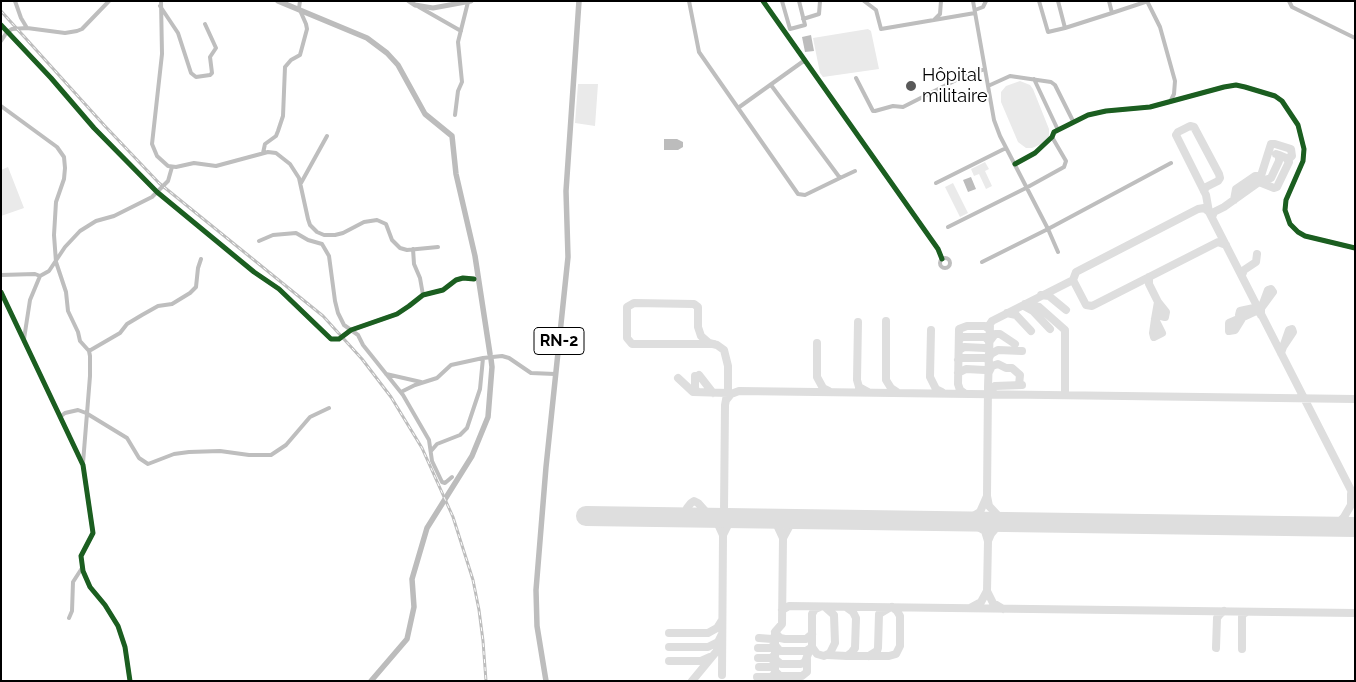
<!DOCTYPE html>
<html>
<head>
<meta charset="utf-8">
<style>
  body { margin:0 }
  #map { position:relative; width:1356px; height:682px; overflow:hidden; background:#fff; font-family:Raleway,sans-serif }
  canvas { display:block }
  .frame { position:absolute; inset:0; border:2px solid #000; pointer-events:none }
</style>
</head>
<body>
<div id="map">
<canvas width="1356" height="682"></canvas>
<div class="frame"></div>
</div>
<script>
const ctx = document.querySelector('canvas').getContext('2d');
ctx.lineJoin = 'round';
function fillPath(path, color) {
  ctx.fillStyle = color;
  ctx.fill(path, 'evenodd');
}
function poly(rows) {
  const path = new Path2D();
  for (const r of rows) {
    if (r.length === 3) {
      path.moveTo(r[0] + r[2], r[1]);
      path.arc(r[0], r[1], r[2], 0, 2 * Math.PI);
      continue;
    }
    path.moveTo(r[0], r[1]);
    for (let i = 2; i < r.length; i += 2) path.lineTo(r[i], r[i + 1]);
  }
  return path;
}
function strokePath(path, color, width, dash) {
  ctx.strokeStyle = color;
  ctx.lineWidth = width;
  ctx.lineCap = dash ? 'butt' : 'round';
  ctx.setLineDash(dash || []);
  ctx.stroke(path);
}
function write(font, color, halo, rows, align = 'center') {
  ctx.font = font + ' Raleway,sans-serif';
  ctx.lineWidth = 4;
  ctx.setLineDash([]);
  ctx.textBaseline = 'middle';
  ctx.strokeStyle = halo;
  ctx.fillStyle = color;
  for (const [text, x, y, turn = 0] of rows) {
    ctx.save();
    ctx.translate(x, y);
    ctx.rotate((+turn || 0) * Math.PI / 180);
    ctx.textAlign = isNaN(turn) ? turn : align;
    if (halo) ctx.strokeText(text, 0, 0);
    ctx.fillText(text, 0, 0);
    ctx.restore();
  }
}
const green = poly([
  [868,29,871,31,879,69,823,77,820,73,813,38],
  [1020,81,1030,85,1033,89,1049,129,1049,137,1044,143,1032,148,1026,148,1018,142,1001,102,1001,92,1006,86],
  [578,84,598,84,595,126,575,123],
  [985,162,989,169,985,171,992,186,986,189,979,174,974,176,971,169],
  [8,167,24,208,1,216,1,170],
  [953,183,968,213,960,217,945,187]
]);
const water = poly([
  [811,35,814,51,805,52,802,37],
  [664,139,677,139,683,142,683,147,678,150,664,150],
  [971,177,976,189,968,192,963,180]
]);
const river = poly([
  [278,1,367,38,387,53,398,65,425,114,452,136,456,174,475,256,490,354],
  [371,681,407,639,414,607,412,579,427,528,472,456,488,417,492,367,491,359]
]);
const taxiway = poly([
  [1259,182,1274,188,1277,187,1289,162,1286,158,1279,155],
  [1259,182,1271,178,1279,161,1279,155,1276,154],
  [1204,191,1206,187,1218,181,1220,178,1219,174,1194,127,1190,126,1178,132,1176,135,1206,195,1209,212,1355,498],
  [1234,200,1236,189,1255,176,1258,176,1260,180],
  [1209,212,1204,208,1198,209,1076,272,1073,280,1086,305,1092,306,1218,242,1226,245],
  [1212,217,1214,212,1224,207,1259,182,1271,144,1275,144,1291,149,1292,156,1290,158,1286,158],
  [1242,275,1244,270,1256,262,1257,254],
  [1149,277,1149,284,1158,302,1155,319,1153,333,1154,337,1162,333,1155,319],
  [1041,295,1049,296,1066,310],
  [1158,302,1166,312,1165,317,1161,316,1158,302],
  [1025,304,1039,307,1065,330,1065,395],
  [1024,306,1033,311,1050,329],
  [1259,311,1254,308,1240,311,1239,315,1241,317,1243,317,1235,330,1229,331,1229,323,1243,317,1256,311,1260,313],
  [1007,313,1016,315,1031,331],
  [1261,315,1261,309,1268,290,1271,289,1273,292,1262,307],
  [886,321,886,380,891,388,897,392],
  [858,322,857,380,859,387,868,392],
  [931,330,930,377,936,389,942,392],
  [959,340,962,337,985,337,989,341],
  [989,342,995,334,1000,334,1015,344],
  [817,343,817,377,823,388,829,391],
  [714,344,632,344,627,338,627,307,634,303,694,304,698,307,698,327,701,336,709,343,717,345,724,350,728,366,728,389,725,405,724,511,730,518],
  [959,350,964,347,985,348,989,350],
  [1281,353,1289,330,1292,329,1293,332,1283,347],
  [958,360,962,358,985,358,988,360,991,354,998,350,1022,351],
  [989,372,992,366,998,364,1006,368,1012,368,1020,375,1019,385],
  [958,373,966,369,985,370,988,371],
  [699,375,713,393],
  [695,376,695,389,698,392],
  [678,378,693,392,728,393],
  [964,393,960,390,958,384,959,329,967,326,985,326,989,329],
  [988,394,995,386,1022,385],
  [727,399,731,394,739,391,1355,399],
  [987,496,988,387,990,324,992,321,1073,280],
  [691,518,687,508,691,503,694,501,698,503,706,512,715,518],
  [711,518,718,524,723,535,722,675],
  [768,519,777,525,783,538,782,624,775,632,775,681],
  [964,522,980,512,987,496,989,506,1004,522],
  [970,522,985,531,988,541,987,591,993,603,1003,609],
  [1326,527,1337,524,1344,517,1351,505,1351,494],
  [723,535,728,525,736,518],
  [783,538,790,525,800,519],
  [988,541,991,534,996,528,1009,522],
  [820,607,815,609,812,614,812,647,817,654,824,656,830,653,835,643,834,615,825,607],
  [970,608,981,602,987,591],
  [782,610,789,606,1355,613],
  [775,632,780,638,785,639,806,639,812,634],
  [669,633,708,633,717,628,722,620],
  [759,638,772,639,775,636],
  [669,647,708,647,718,642,722,634],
  [758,648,770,648,775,645,780,651,806,651,812,647],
  [1216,648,1217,618,1220,614,1224,611],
  [1242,649,1242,617,1243,614,1247,612],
  [827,655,847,656,852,652,855,648,856,618,853,612,846,607],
  [847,656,889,656,896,654,900,646,900,616,897,611,892,607],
  [869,656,877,651,878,648,879,614,889,608],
  [758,658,771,658,775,655],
  [775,659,781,664,801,664,805,662,808,654,811,649],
  [669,661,701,661,710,657],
  [759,667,770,667,775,664],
  [775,671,780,676,802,676,807,672,807,659],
  [757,677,771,677,775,674],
  [692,681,716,652,722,643]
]);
const runway = poly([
  [586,516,1355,527]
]);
const minor = poly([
  [15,1,21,18,27,28],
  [161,1,162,54,152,144,157,156,168,166,176,167,194,163,216,166,268,152,276,153,290,164,299,178,308,219,310,225,317,232,324,235,335,235,343,233,364,222,377,220,386,224,392,240,400,248,407,250,438,247],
  [689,1,699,52,798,194,805,195,840,178],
  [763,1,938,249,942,259],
  [782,1,790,29,805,25,799,1],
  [864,1,876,10,881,29,975,13],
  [973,1,994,120,1000,136,1048,229,1058,252],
  [1039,1,1048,32,1065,28],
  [1058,1,1065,28,1112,13],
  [1109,1,1112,13,1148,1],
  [1147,1,1160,27,1175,81,1174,94,1170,102],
  [1289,1,1292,7,1355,38],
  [160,6,178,33,191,73,196,77,210,75,212,73,210,57,216,48,205,24],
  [419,7,461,31],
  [975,10,983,7,986,1],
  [803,19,819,14,820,1],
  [934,20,940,14,941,1],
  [1,25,51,78,94,128,157,192,254,272,279,289,331,339,339,339,351,330,397,314,409,306,423,295,443,290,456,280,463,278,474,279],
  [1,41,7,32,12,29,27,28,65,33,77,31,82,29,109,1],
  [856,78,873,111,875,111,893,106,903,107,966,75,985,69],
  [1034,79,1058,130],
  [771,85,840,178,855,171],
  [988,86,1010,76,1051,82,1055,85,1073,121],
  [1,106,57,147,64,157,65,168,64,179,56,202,54,235,56,262,66,292,68,311,78,332,80,341,89,351,90,356,90,376,83,463],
  [738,108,805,60],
  [455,115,458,91,462,82,458,42,468,2],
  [263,153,265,144,276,136,278,131,283,116,285,67,291,60,300,55,307,29,306,24,299,8,300,1],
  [1015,164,1035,153,1052,137,1054,132,1088,115,1106,111,1150,107,1224,87,1236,85,1245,87,1275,96,1282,101,1298,125,1304,149,1303,161,1286,200,1285,210,1290,224,1298,232,1305,236,1355,248],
  [301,183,327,136],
  [936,183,1006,148],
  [948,227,1026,188,1064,167,1066,161,1052,137],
  [259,241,273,235,296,233,308,240,322,244,329,256,335,301,338,313,344,325,358,335,363,345,403,395,429,440,432,461,442,482,445,483,452,477],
  [413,249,414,264,420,278,423,295],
  [945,263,5],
  [982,262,1048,229,1171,163],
  [1,275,35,274,40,276,49,271,65,247,80,231,96,221,114,216,152,197,168,181,172,167],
  [1,292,83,465,93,533,81,556,83,571,90,587,105,605,118,626,125,647,130,681],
  [24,339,30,300,40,276],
  [89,351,120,333,127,324,142,315,158,306,172,304,190,293,196,287,198,268,201,259],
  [386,374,421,382],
  [401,392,415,385,437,378,451,365,483,358,502,356,509,358,531,373,555,374],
  [60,417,65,413,78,410,86,413,127,438,139,458,148,464,174,454,189,452,220,451,249,455,271,455,286,445,310,417,329,408],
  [431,451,437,444,460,435,467,428,480,389,483,358],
  [69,618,72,611,73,582,82,568]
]);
const major = poly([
  [409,1,415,5,433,8,471,1]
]);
const highway = poly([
  [546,681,537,626,536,590,546,467,568,257,566,191,579,1]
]);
const rail = poly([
  [1,11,104,125,159,183,323,316,362,359,391,397,422,448,453,517,473,580,479,610,483,641,486,681]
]);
const cycleway = poly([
  [763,1,938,249,942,259],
  [1,25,51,78,94,128,157,192,254,272,279,289,331,339,339,339,351,330,397,314,409,306,423,295,443,290,456,280,463,278,474,279],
  [1015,164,1035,153,1052,137,1054,132,1088,115,1106,111,1150,107,1224,87,1236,85,1245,87,1275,96,1282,101,1298,125,1304,149,1303,161,1286,200,1285,210,1290,224,1298,232,1305,236,1355,248],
  [1,292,83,465,93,533,81,556,83,571,90,587,105,605,118,626,125,647,130,681]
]);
const markers = [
  [911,86,6,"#595959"]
];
const shields = [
  [559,341,50]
];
const shieldNames = [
  ["RN-2",559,341]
];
const poiNames = [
  ["Hôpital",922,76],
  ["militaire",922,97]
];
fillPath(green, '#eaeaea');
fillPath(water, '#bcbcbc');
strokePath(river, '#bcbcbc', 5.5);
strokePath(taxiway, '#dedede', 8);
strokePath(runway, '#dedede', 20);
strokePath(minor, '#bebebe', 4);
strokePath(major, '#bdbdbd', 5);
strokePath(highway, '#bdbdbd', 5.5);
strokePath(rail, '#bdbdbd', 3);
strokePath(rail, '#fff', 1, [4]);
strokePath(cycleway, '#1b5e20', 5);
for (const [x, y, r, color] of markers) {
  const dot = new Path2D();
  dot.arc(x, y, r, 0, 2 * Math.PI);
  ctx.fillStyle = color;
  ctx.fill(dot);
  strokePath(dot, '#fff', 2);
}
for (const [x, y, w] of shields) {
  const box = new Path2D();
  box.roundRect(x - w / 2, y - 13.5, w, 27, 4);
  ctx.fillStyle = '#fff';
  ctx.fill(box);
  strokePath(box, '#000', 1);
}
write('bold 16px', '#000', null, shieldNames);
write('18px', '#000', '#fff', poiNames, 'left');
</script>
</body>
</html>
